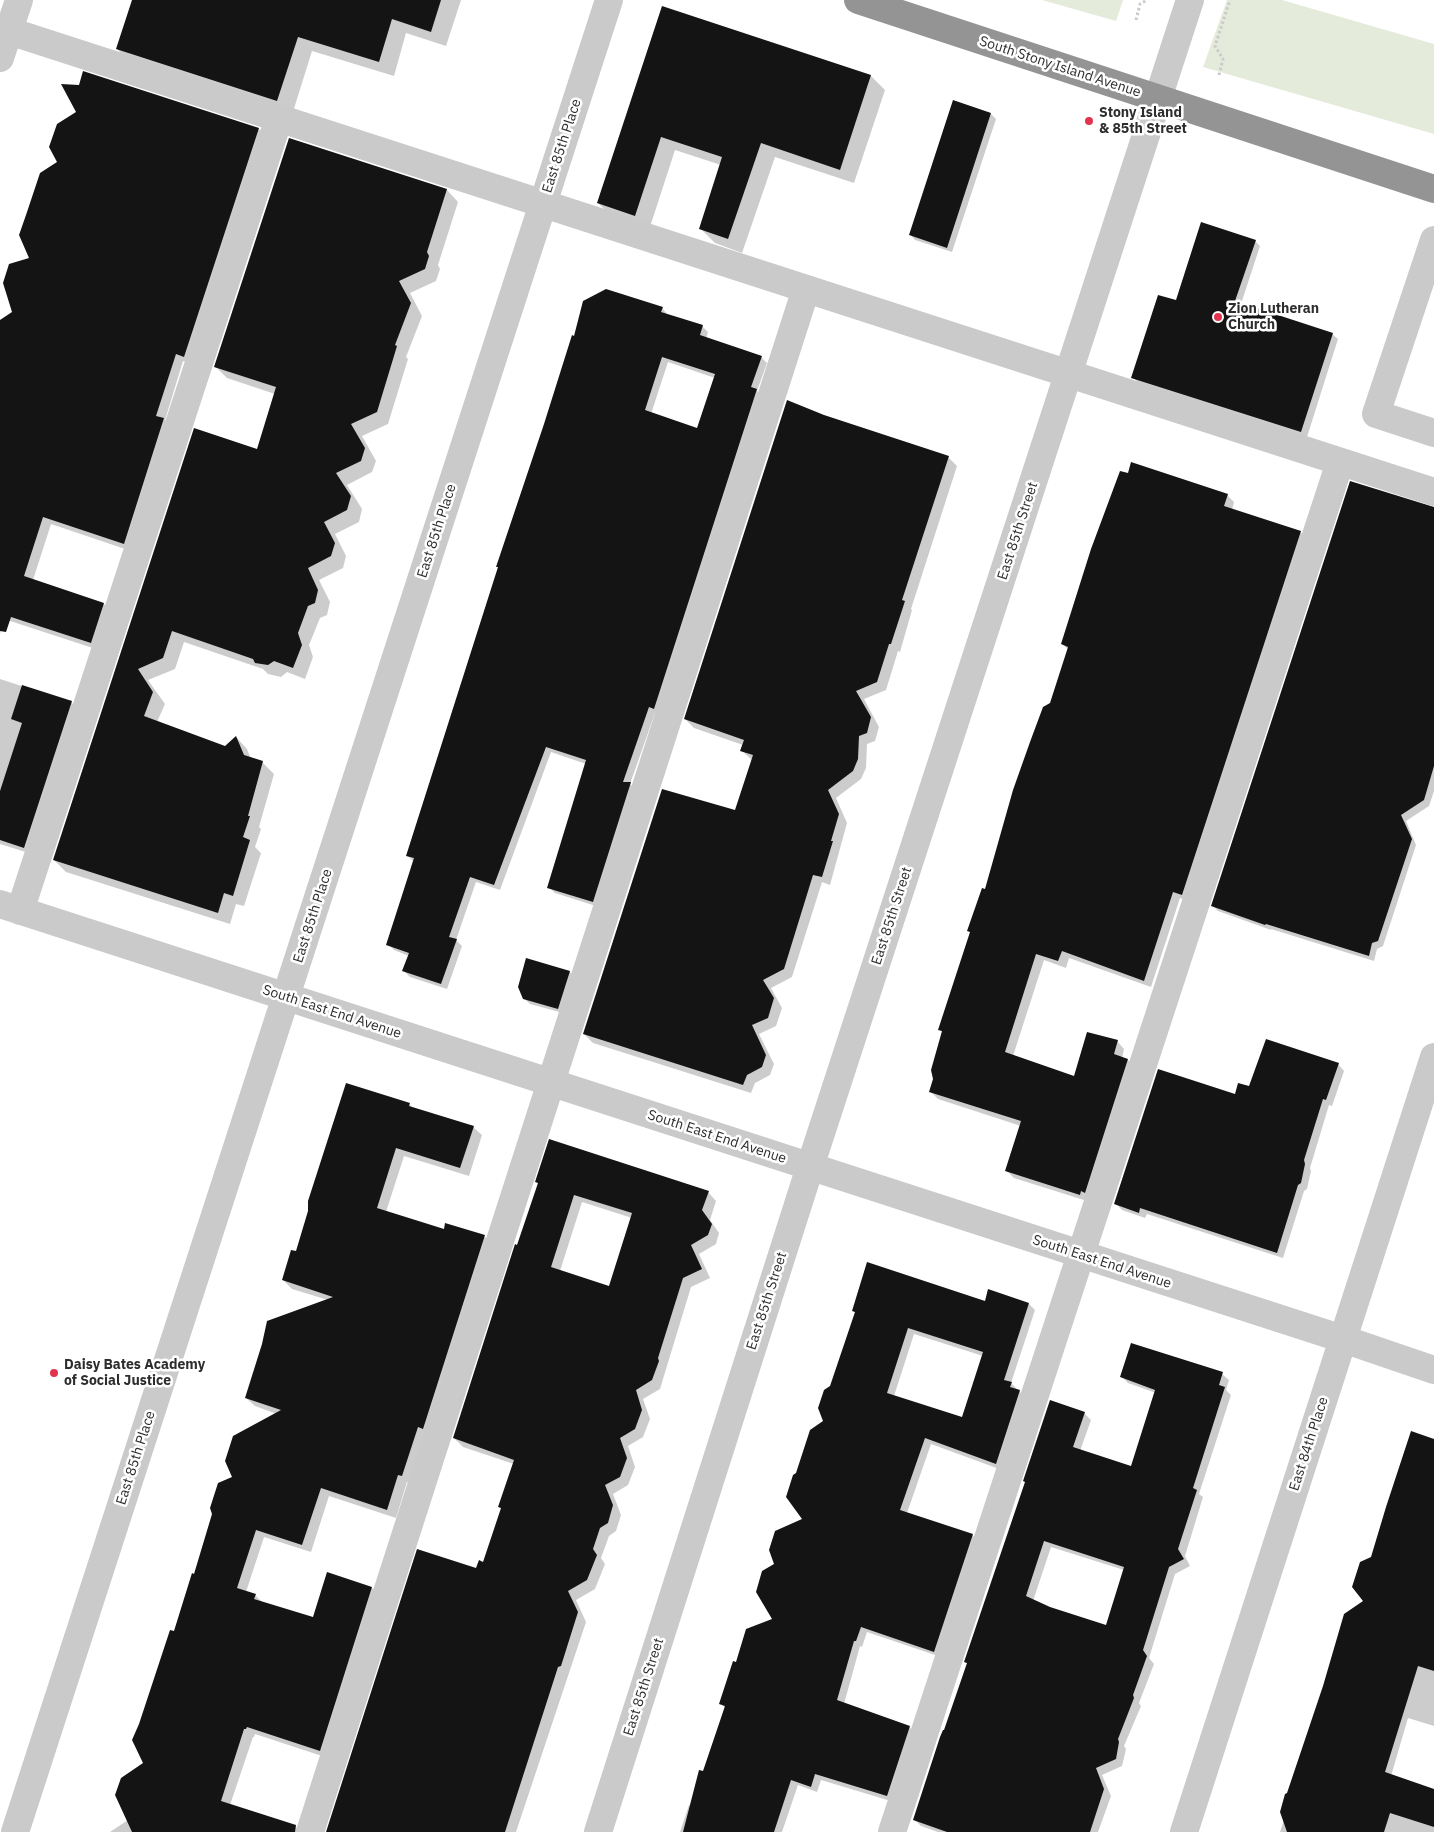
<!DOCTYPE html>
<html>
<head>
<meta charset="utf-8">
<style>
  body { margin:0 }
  canvas { display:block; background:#fff }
</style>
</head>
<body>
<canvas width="1434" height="1832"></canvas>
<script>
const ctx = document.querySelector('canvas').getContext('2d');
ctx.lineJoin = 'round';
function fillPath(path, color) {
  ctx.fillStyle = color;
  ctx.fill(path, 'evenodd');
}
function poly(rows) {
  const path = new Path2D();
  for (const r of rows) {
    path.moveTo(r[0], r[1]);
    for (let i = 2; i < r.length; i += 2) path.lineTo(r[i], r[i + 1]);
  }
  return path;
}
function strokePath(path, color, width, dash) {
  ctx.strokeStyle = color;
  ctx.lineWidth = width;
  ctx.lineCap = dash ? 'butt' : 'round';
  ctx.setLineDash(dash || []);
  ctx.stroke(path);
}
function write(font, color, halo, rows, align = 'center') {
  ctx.font = font + ' "IBM Plex Sans",sans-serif';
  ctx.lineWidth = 5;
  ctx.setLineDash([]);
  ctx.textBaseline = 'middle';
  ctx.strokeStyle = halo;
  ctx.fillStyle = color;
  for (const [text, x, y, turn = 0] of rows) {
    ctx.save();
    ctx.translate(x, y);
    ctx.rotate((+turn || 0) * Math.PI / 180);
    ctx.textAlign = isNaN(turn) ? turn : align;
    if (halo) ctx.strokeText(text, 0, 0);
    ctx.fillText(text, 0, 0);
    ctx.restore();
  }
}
const green = poly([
  [1042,0,1123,0,1116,21],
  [1227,0,1282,0,1434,44,1434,134,1203,67]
]);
const shadow = poly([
  [133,0,461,0,446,46,406,33,394,76,312,51,292,115,132,64,117,49],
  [662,8,871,76,885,90,854,183,775,157,742,253,715,243,701,229,721,165,675,150,649,230,612,217,598,203],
  [991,114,996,119,952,252,915,240,910,234],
  [259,129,266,137,192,364,183,361,165,420,171,427,131,551,51,524,33,580,104,604,111,611,99,650,4,619,0,634,0,328,13,313,31,259],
  [290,139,447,190,458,202,438,265,440,269,436,281,410,293,422,316,406,357,408,359,388,424,362,436,376,461,372,472,347,485,362,509,359,522,335,534,346,556,343,568,319,580,330,602,327,615,320,618,309,645,313,657,305,679,287,672,281,677,268,674,263,669,184,642,175,669,148,680,165,704,157,722,225,747,236,737,247,749,251,759,262,762,274,774,259,827,261,829,255,847,261,853,244,906,236,904,230,924,66,872,54,860,195,430,258,451,275,394,227,378,216,367],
  [1255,241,1260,246,1241,304,1332,334,1338,339,1307,437,1138,383,1133,377,1177,302],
  [662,308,668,315,702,326,708,332,706,339,761,357,767,363,757,391,763,396,660,714,655,713,630,784,636,790,599,907,555,893,549,887,586,764,551,752,500,890,476,882,456,940,462,946,447,989,410,977,404,971,409,956,394,950,388,944,413,861,407,855,499,568,497,566],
  [668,362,715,378,698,429,651,414],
  [823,416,948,457,957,466,911,609,912,610,900,652,898,651,886,690,864,699,879,727,875,741,867,744,866,768,861,779,836,798,847,823,830,885,822,882,792,977,771,988,782,1008,776,1026,759,1034,774,1064,770,1075,755,1083,751,1093,593,1043,584,1034,735,811,752,760,741,750,743,745,694,728,685,719],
  [1227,495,1234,502,1232,510,1300,532,1308,539,1189,902,1180,898,1151,987,1069,958,1066,968,1044,960,1013,1056,1075,1078,1117,1041,1124,1049,1122,1058,1128,1060,1135,1067,1087,1201,1014,1178,1007,1171,1021,1126,938,1099,931,1092,943,1033,939,1029,1069,650,1062,644],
  [1434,509,1434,791,1429,806,1406,821,1416,845,1383,946,1377,949,1374,961,1271,929,1271,930,1218,911,1213,906],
  [0,679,71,702,79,710,32,854,0,844],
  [527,960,570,972,575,978,563,1013,530,1004,524,998],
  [1338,1064,1344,1071,1332,1106,1329,1105,1310,1168,1311,1171,1307,1189,1304,1191,1283,1258,1147,1214,1145,1218,1122,1210,1115,1203,1236,1095,1250,1088],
  [409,1104,413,1108,473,1127,482,1135,469,1176,404,1156,386,1212,444,1230,446,1225,485,1237,493,1245,411,1484,407,1482,396,1518,329,1496,311,1552,264,1537,246,1592,255,1595,264,1604,314,1619,328,1574,372,1588,380,1596,328,1758,255,1734,254,1737,253,1737,230,1805,295,1826,301,1832,110,1832,128,1820,145,1764,175,1632,195,1575,233,1478,277,1414,255,1406,246,1398,328,1300,292,1289,283,1280,297,1253],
  [537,1182,708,1192,716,1201,710,1220,719,1233,716,1244,699,1254,710,1278,691,1287,660,1389,643,1399,650,1419,643,1437,628,1446,635,1467,628,1485,613,1494,621,1515,616,1531,609,1536,601,1558,605,1564,595,1589,576,1600,586,1622,516,1832,328,1832,477,1570,484,1563,502,1509,500,1507,514,1464,463,1447,454,1438,539,1184],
  [582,1202,632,1218,610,1288,560,1271],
  [989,1291,1029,1304,1035,1310,1011,1383,1026,1398,1002,1470,931,1444,907,1513,972,1535,979,1541,941,1657,867,1632,862,1647,860,1646,844,1704,909,1727,916,1734,894,1802,821,1780,817,1792,798,1785,782,1832,680,1832,689,1805,691,1806,704,1772,725,1708,721,1704,737,1663,774,1619,776,1564,804,1519,797,1474,825,1421,831,1387,856,1313,853,1310,986,1302],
  [914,1334,983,1356,963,1419,894,1396],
  [1222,1374,1229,1380,1226,1390,1231,1395,1199,1494,1203,1497,1185,1556,1190,1566,1175,1574,1149,1658,1154,1664,1139,1703,1141,1706,1124,1746,1126,1749,1122,1766,1102,1775,1111,1796,1098,1832,938,1832,921,1826,914,1819,968,1664,965,1662,1084,1413,1091,1420,1080,1451,1132,1468,1156,1393,1128,1383,1121,1376],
  [1051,1547,1124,1570,1107,1626,1050,1609,1033,1601],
  [1434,1440,1434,1726,1408,1718,1391,1776,1434,1790,1434,1832,1280,1832,1284,1820,1288,1794,1365,1602,1372,1558]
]);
const building = poly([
  [132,0,441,0,431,32,392,19,379,62,298,37,277,101,116,49],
  [662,6,871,75,840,170,761,143,728,239,699,229,722,157,661,137,635,216,597,203],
  [83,71,259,128,184,357,176,354,156,416,164,418,124,544,43,517,24,576,104,603,91,643,11,617,6,632,0,631,0,320,12,312,3,283,9,264,29,258,19,235,26,215,40,173,57,162,49,147,57,124,76,112,61,84,79,85],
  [953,100,991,113,947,248,909,235],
  [289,138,447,189,427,252,429,256,425,269,399,281,411,303,395,345,397,346,377,412,351,424,365,448,361,461,336,473,351,496,347,510,324,522,335,543,331,556,308,568,318,590,315,603,308,606,298,633,302,645,293,668,274,661,268,665,255,663,253,659,172,631,163,658,138,669,153,692,144,716,225,746,236,736,244,755,263,761,248,816,250,816,243,837,250,840,233,896,224,893,218,913,53,860,194,428,257,449,276,387,214,367],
  [1201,222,1256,240,1235,301,1333,333,1301,432,1131,378,1158,295,1176,300],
  [606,289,663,307,661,312,703,325,700,335,762,356,751,387,757,389,654,709,649,707,623,782,631,782,593,902,547,888,586,760,546,747,494,885,470,877,449,937,457,939,441,984,402,971,409,953,386,945,414,858,406,856,498,567,496,567,544,424,572,335,574,336,583,301],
  [662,357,715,374,697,428,645,410],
  [787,400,824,415,949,456,902,600,905,601,891,644,889,644,877,682,856,691,871,717,867,733,859,736,858,759,853,771,828,790,839,814,831,841,833,841,822,877,813,875,784,969,763,980,774,998,768,1018,752,1025,766,1055,762,1067,747,1075,743,1085,583,1034,662,789,735,810,753,755,740,751,744,740,684,719],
  [1131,462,1228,494,1224,506,1301,531,1182,895,1173,892,1144,981,1062,951,1058,961,1036,954,1005,1052,1074,1076,1087,1032,1118,1040,1114,1054,1128,1059,1085,1193,1081,1191,1080,1195,1005,1171,1021,1121,929,1092,933,1079,931,1070,942,1031,938,1030,970,932,967,931,982,888,985,889,1013,790,1030,742,1043,707,1050,703,1068,647,1061,644,1091,549,1120,471,1128,473],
  [1350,481,1434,507,1434,766,1424,800,1401,815,1412,839,1378,941,1372,943,1369,956,1266,924,1265,925,1211,906],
  [22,685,72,701,24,848,0,840,0,791,22,723,11,719],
  [526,958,570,971,558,1009,523,999,518,987],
  [1266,1039,1339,1063,1326,1100,1323,1099,1304,1160,1305,1164,1301,1183,1298,1185,1277,1253,1140,1208,1139,1213,1114,1204,1158,1069,1235,1094,1238,1083,1249,1086],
  [346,1083,410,1103,409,1106,474,1126,460,1168,396,1148,377,1208,444,1229,445,1223,485,1235,423,1429,418,1427,402,1476,398,1475,387,1510,321,1488,302,1545,256,1530,237,1588,256,1594,254,1599,313,1617,327,1572,372,1587,320,1751,247,1727,246,1729,244,1729,221,1801,296,1825,295,1832,132,1832,115,1795,121,1778,143,1763,132,1740,139,1724,170,1630,174,1631,192,1573,194,1574,212,1514,210,1508,218,1483,232,1477,225,1461,233,1436,281,1410,245,1398,262,1344,267,1321,333,1297,282,1280,291,1250,296,1251,308,1211,308,1201],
  [549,1139,709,1191,702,1210,712,1224,708,1235,691,1245,702,1269,683,1278,658,1358,659,1361,652,1380,636,1390,642,1410,635,1429,620,1438,627,1458,620,1477,605,1485,613,1505,608,1523,600,1528,593,1549,597,1555,587,1580,568,1591,578,1612,561,1666,558,1667,505,1832,326,1832,417,1549,476,1568,479,1560,483,1562,501,1508,498,1507,514,1460,453,1438,515,1244,517,1245,538,1183,535,1182],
  [574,1195,632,1213,609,1286,551,1267],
  [867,1262,985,1301,988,1289,1029,1303,1004,1380,1012,1382,1010,1387,1020,1390,996,1464,925,1438,900,1510,973,1534,934,1652,861,1627,856,1641,854,1641,837,1700,910,1726,887,1796,815,1774,811,1787,791,1780,774,1832,683,1832,699,1770,703,1771,725,1706,719,1704,733,1661,736,1662,746,1629,772,1619,756,1592,762,1571,774,1564,769,1550,775,1531,802,1519,786,1497,793,1475,796,1473,810,1430,823,1421,818,1408,824,1390,830,1386,855,1312,852,1311],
  [908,1328,983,1352,962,1417,887,1393],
  [1131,1343,1223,1372,1219,1385,1225,1387,1193,1488,1197,1490,1178,1549,1184,1559,1169,1567,1143,1650,1147,1656,1133,1695,1134,1698,1118,1739,1119,1742,1116,1759,1096,1768,1104,1789,1090,1832,947,1832,913,1820,940,1737,943,1730,944,1730,967,1663,964,1662,1025,1482,1023,1481,1050,1400,1085,1412,1073,1447,1131,1466,1155,1390,1120,1377],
  [1044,1541,1124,1567,1106,1625,1050,1607,1026,1596],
  [1411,1431,1434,1439,1434,1671,1418,1666,1385,1772,1434,1789,1434,1827,1390,1813,1384,1832,1287,1832,1280,1812,1285,1794,1287,1793,1323,1686,1344,1614,1363,1601,1352,1587,1360,1562,1371,1557,1386,1507]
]);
const path = poly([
  [1136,20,1140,4,1147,0],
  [1219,75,1223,59,1215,46,1230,0]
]);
const minor = poly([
  [0,28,1434,492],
  [0,58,19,0],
  [1434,240,1376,414,1434,433],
  [0,904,1343,1339,1434,1370],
  [20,911,279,118],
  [15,1832,609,0],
  [310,1832,806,289],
  [598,1832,810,1167,1190,0],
  [892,1832,1340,462],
  [1184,1832,1434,1057]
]);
const highway = poly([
  [858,0,1434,189]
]);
const markers = [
  [1089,121,5,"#e0344f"],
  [1218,317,5,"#e0344f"],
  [54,1373,5,"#e0344f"]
];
const streetNames = [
  ["South Stony Island Avenue",1060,67,18],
  ["East 85th Place",562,146,-72],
  ["East 85th Place",437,531,-72],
  ["East 85th Street",1018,531,-72],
  ["East 85th Place",313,916,-72],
  ["East 85th Street",892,916,-72],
  ["South East End Avenue",332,1012,18],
  ["South East End Avenue",717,1137,18],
  ["South East End Avenue",1102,1262,18],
  ["East 85th Street",767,1301,-72],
  ["East 84th Place",1309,1444,-72],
  ["East 85th Place",136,1458,-72],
  ["East 85th Street",644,1687,-72]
];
const poiNames = [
  ["Stony Island",1099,113],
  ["& 85th Street",1099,129],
  ["Zion Lutheran",1228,309],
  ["Church",1228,325],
  ["Daisy Bates Academy",64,1365],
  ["of Social Justice",64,1381]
];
fillPath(green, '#e5ebdb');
fillPath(shadow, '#0003');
fillPath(building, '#141414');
strokePath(path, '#cacaca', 3, [2.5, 2.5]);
strokePath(minor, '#cacaca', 28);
strokePath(highway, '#949494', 28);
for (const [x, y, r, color] of markers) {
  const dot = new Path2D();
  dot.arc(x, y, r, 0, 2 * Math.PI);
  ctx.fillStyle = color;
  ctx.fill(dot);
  strokePath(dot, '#fff', 2);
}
write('14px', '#2d2d2d', '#fff', streetNames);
write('bold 14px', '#2d2d2d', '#fff', poiNames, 'left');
</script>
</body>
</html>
